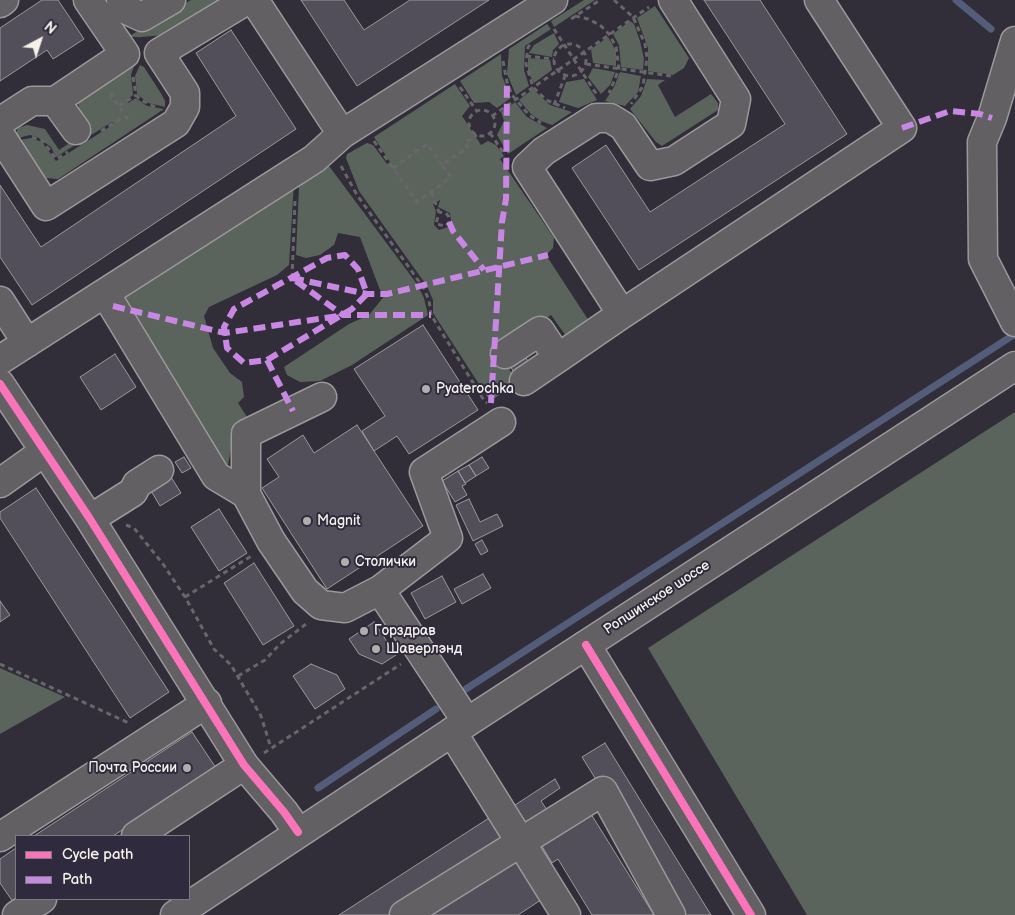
<!DOCTYPE html>
<html>
<head>
<meta charset="utf-8">
<style>
  body { margin:0 }
  #map { position:relative; width:1015px; height:915px; overflow:hidden; background:#312e39; font-family:"Balsamiq Sans",sans-serif }
  canvas { display:block }
  .legend { position:absolute; left:15px; top:835px; width:175px; height:65px; box-sizing:border-box; background:#2f2a3d; border:1px solid #7e7a81; margin:0; padding:6px 9px; list-style:none; font-size:15px; color:#f4f1e8 }
  .legend li { display:flex; align-items:center; gap:10px; height:25px }
  .legend b { width:25px; border:1px solid #7e7a81 }
  .north { position:absolute; left:15px; top:15px; width:50px; height:50px; -webkit-text-stroke:4px #2f2a3d; paint-order:stroke; rotate:40deg; font-size:14px; font-weight:700; line-height:20px; text-align:center; color:#f4f1e8 }
  .north::after { content:''; display:block; margin:auto; width:18px; height:22px; background:#f4f1e8; clip-path:polygon(50% 0,100% 100%,50% 72%,0 100%) }
</style>
</head>
<body>
<div id="map">
<canvas width="1015" height="915"></canvas>
<ul class="legend">
<li><b style="height:6px;background:#fb73b8"></b>Cycle path</li>
<li><b style="height:6px;background:#c787e3"></b>Path</li>
</ul>
<div class="north">N</div>
</div>
<script>
const ctx = document.querySelector('canvas').getContext('2d');
ctx.lineJoin = 'round';
function fillPath(path, color) {
  ctx.fillStyle = color;
  ctx.fill(path, 'evenodd');
}
function poly(rows) {
  const path = new Path2D();
  for (const r of rows) {
    if (r.length === 3) {
      path.moveTo(r[0] + r[2], r[1]);
      path.arc(r[0], r[1], r[2], 0, 2 * Math.PI);
      continue;
    }
    path.moveTo(r[0], r[1]);
    for (let i = 2; i < r.length; i += 2) path.lineTo(r[i], r[i + 1]);
  }
  return path;
}
function strokePath(path, color, width, dash) {
  ctx.strokeStyle = color;
  ctx.lineWidth = width;
  ctx.lineCap = dash ? 'butt' : 'round';
  ctx.setLineDash(dash || []);
  ctx.stroke(path);
}
function write(font, color, halo, rows, align = 'center') {
  ctx.font = font + ' "Balsamiq Sans",sans-serif';
  ctx.lineWidth = 4;
  ctx.setLineDash([]);
  ctx.textBaseline = 'middle';
  ctx.strokeStyle = halo;
  ctx.fillStyle = color;
  for (const [text, x, y, turn = 0] of rows) {
    ctx.save();
    ctx.translate(x, y);
    ctx.rotate((+turn || 0) * Math.PI / 180);
    ctx.textAlign = isNaN(turn) ? turn : align;
    if (halo) ctx.strokeText(text, 0, 0);
    ctx.fillText(text, 0, 0);
    ctx.restore();
  }
}
const green = poly([
  [101,0,107,0,131,35,191,0,224,0,164,35,141,37,128,37],
  [584,0,595,0,554,27,551,21],
  [655,6,689,58,684,68,673,75,648,71,648,48,637,18],
  [630,21,634,24,640,41,644,59,643,70,621,67,619,45,613,34],
  [547,24,551,29,525,46,524,70,529,86,516,95,507,74,509,49],
  [554,33,559,44,553,50,552,57,529,53,534,45],
  [608,37,616,51,616,66,593,63,591,49],
  [501,54,502,76,511,98,497,108,489,102,474,103,460,81],
  [528,58,550,60,552,70,534,83,528,72],
  [140,65,144,67,162,95,165,101,165,107,148,103,137,94,135,76],
  [134,66,131,75,133,95,127,100,128,103,136,98,147,106,164,109,58,179,46,178,20,140,31,138,42,142,56,161,114,124,112,122,56,157,51,147,37,137,30,135,18,138,16,134,18,128,27,125,45,129,59,150,91,129,79,111,78,101],
  [593,68,615,72,610,85,601,94,588,77],
  [620,72,641,76,638,92,625,106,605,101,614,87],
  [584,79,597,100,578,108,559,102,566,82],
  [647,79,665,80,658,85,675,117,711,94,718,103,718,110,662,146,656,142,630,109,641,96],
  [455,84,470,106,462,116,481,145,488,141,496,145,504,156,500,159,554,238,553,248,546,255,589,321,566,336,551,315,497,350,518,383,490,401,433,313,433,300,427,286,359,191,346,158,347,154,367,143,373,145,387,164,390,162,374,137],
  [440,200,438,207,450,213,451,221,448,227,439,230,434,225,436,211,433,204],
  [533,89,550,105,572,112,552,125,541,121,531,114,519,100],
  [515,102,527,117,547,128,508,154,497,135,504,121,501,112],
  [329,166,417,284,424,298,428,315,352,365,320,381,300,382,287,375,284,367,349,324,369,315,386,294,380,290,360,237,338,233,334,245,320,255,306,258,296,255,299,186],
  [294,182,289,265,277,275,209,307,204,316,213,348,230,373,242,382,244,397,238,403,247,417,236,422,228,465,222,473,125,300,126,294],
  [1015,412,1015,915,807,915,648,648],
  [0,668,65,697,0,734]
]);
const stream = poly([
  [956,0,991,29],
  [466,689,1015,334],
  [318,788,436,709]
]);
const building = poly([
  [42,0,58,0,84,39,53,59,47,50,0,81,0,28,42,0],
  [301,0,344,0,364,30,410,0,489,0,357,86,301,0],
  [704,0,760,0,847,134,639,270,572,168,606,145,650,212,785,124,704,0],
  [231,30,296,129,32,305,0,257,0,185,41,247,236,116,196,53,231,30],
  [423,325,478,410,409,454,397,436,374,451,362,431,385,416,354,369,423,325],
  [115,354,136,387,101,410,80,377,115,354],
  [524,355,533,369,518,379,509,364,524,355],
  [357,425,423,526,327,589,262,488,279,477,267,459,303,435,314,453,357,425],
  [184,457,191,468,182,473,175,462,184,457],
  [482,457,489,468,476,476,469,465,482,457],
  [469,465,476,476,465,483,458,471,469,465],
  [458,471,466,484,462,486,467,495,455,502,442,481,458,471],
  [171,477,181,493,160,506,150,489,171,477],
  [36,488,169,692,130,718,0,518,0,512,36,488],
  [469,499,480,522,497,514,503,526,473,541,456,505,469,499],
  [219,509,247,553,219,571,191,527,219,509],
  [482,540,488,551,481,555,475,544,482,540],
  [254,563,294,626,263,645,224,583,254,563],
  [483,574,491,588,462,604,454,589,483,574],
  [442,576,456,602,425,619,411,593,442,576],
  [0,601,10,615,0,622,0,601],
  [374,622,396,655,382,664,359,654,349,639,374,622],
  [311,664,337,675,345,689,315,709,293,676,311,664],
  [192,732,216,768,113,836,34,836,192,732],
  [605,743,711,915,680,915,582,757,605,743],
  [555,779,560,788,541,801,549,813,525,828,512,807,555,779],
  [591,814,654,915,592,915,558,859,552,863,542,846,591,814],
  [489,818,503,840,389,915,339,915,489,818],
  [16,848,16,899,18,899,13,902,0,883,0,859,16,848],
  [515,856,544,898,518,915,425,915,515,856]
]);
const path = poly([
  [614,0,633,17,645,44,647,58,643,86,631,104],
  [575,16,588,19,600,25,609,34,616,47,619,69,609,93],
  [571,19,600,0],
  [554,29,597,95],
  [570,60,16],
  [530,45,528,47,526,64,533,87,546,100,565,108],
  [526,56,554,59],
  [503,61,507,82,512,95,529,115,541,123],
  [586,64,671,76],
  [133,77,136,95,141,100,155,107],
  [460,87,476,110],
  [110,93,130,123],
  [554,105,565,76],
  [119,106,136,95],
  [482,123,13],
  [492,116,649,7],
  [101,131,125,116],
  [490,133,505,155],
  [32,137,43,141,56,159,68,152],
  [374,141,417,202,451,177,442,165,468,147,465,143,477,135],
  [341,166,357,195,423,287,429,300,431,315,485,402,487,403],
  [393,168,427,144,442,165],
  [431,192,439,212,436,224,446,226,449,222,449,217,446,213,439,212],
  [292,278,295,201],
  [126,525,134,528,163,564,185,597,214,649,231,665,261,716,271,748],
  [185,597,253,555],
  [0,664,131,724],
  [238,676,265,660,280,644,306,624],
  [264,753,401,664]
]);
const minor = poly([
  [121,0,127,10,142,17,171,0],
  [254,0,342,134],
  [673,0,736,99,731,124,674,161,650,166,623,126,610,118,596,118,544,151,527,167,622,314,902,128,819,0],
  [0,3,4,0],
  [1015,41,992,118,982,142,983,259,1015,322],
  [55,101,76,130],
  [0,124,4,119,32,101,55,101,125,54,88,0],
  [0,135,46,206,176,123,185,107,185,93,159,53,247,0],
  [105,293,216,476,246,494],
  [0,301,27,343],
  [505,354,540,331,558,358,524,381],
  [558,358,622,314],
  [0,360,314,159,342,134,553,0],
  [0,384,90,519,244,765,284,812,298,832],
  [322,397,246,434,246,494,271,541,305,591,321,605,345,608,380,590,448,538,424,472,501,422],
  [0,483,45,451],
  [90,519,133,492,137,484,159,470],
  [380,590,467,722],
  [586,645,751,915],
  [452,732,566,915],
  [136,836,244,765],
  [0,837,207,703],
  [17,915,42,899],
  [404,915,603,791,671,915]
]);
const major = poly([
  [175,915,452,732,1015,366]
]);
const quiet = poly([
  [902,128,950,111,980,114,992,118],
  [449,222,453,231,484,270],
  [292,278,367,294,387,294,548,255],
  [296,281,343,315,431,315],
  [113,306,225,333,338,316],
  [267,360,352,309,367,294,358,269,345,255,327,258,234,309,224,327,227,348,244,363,267,360,293,411],
  [491,403,502,222,506,199,507,82]
]);
const cycleway = poly([
  [0,384,90,519,244,765,284,812,298,832],
  [586,645,751,915]
]);
const markers = [
  [426,389,5,"#b0adab"],
  [307,521,5,"#b0adab"],
  [345,562,5,"#b0adab"],
  [364,631,5,"#b0adab"],
  [376,649,5,"#b0adab"],
  [187,768,5,"#b0adab"]
];
const poiNames = [
  ["Pyaterochka",436,389],
  ["Magnit",317,521],
  ["Столички",355,562],
  ["Горздрав",374,631],
  ["Шаверлэнд",386,649],
  ["Почта России",177,768,"right"]
];
const streetNames = [
  ["Ропшинское шоссе",657,598,-33]
];
fillPath(green, '#5a645c');
strokePath(stream, '#535d79', 7);
fillPath(building, '#534f5a');
strokePath(building, '#9a989b', 1);
strokePath(minor, '#9a989b', 31);
strokePath(major, '#9a989b', 31);
strokePath(path, '#68666b', 3, [5, 4]);
strokePath(minor, '#626063', 28);
strokePath(major, '#626063', 28);
strokePath(quiet, '#c787e3', 6, [12, 6]);
strokePath(cycleway, '#fb73b8', 8);
for (const [x, y, r, color] of markers) {
  const dot = new Path2D();
  dot.arc(x, y, r, 0, 2 * Math.PI);
  ctx.fillStyle = color;
  ctx.fill(dot);
  strokePath(dot, '#2f2a3d', 2);
}
write('14px', '#f4f1e8', '#2f2a3d', poiNames, 'left');
write('14px', '#f4f1e8', '#2f2a3d', streetNames);
</script>
</body>
</html>
